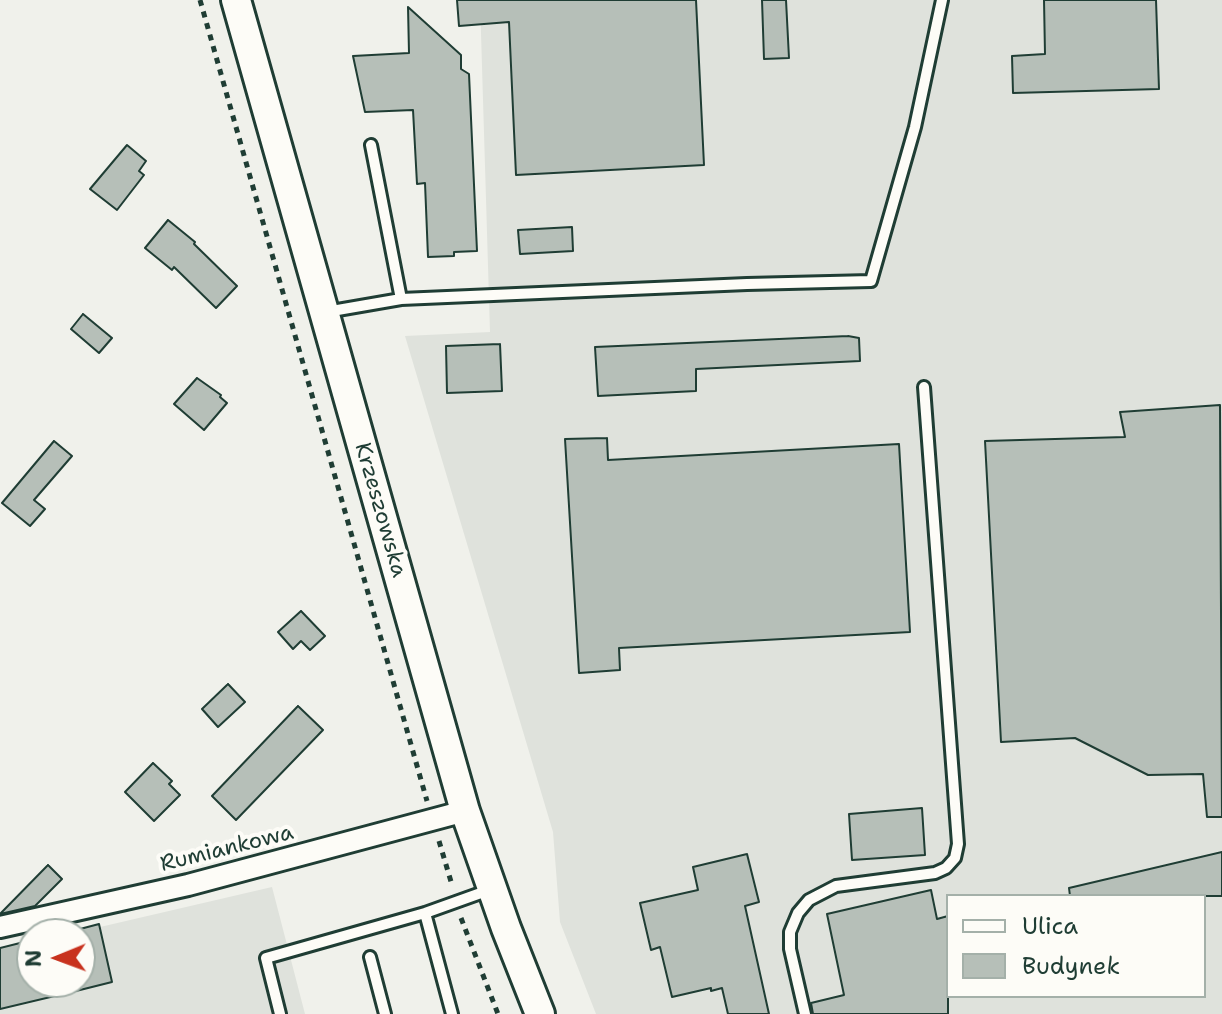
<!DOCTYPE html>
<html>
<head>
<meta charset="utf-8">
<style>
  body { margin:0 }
  #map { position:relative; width:1222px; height:1014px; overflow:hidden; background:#f0f1eb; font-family:"Shantell Sans",sans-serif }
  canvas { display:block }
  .legend { position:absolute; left:946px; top:894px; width:260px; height:104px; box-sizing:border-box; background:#fdfcf7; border:2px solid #a4b0a9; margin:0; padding:10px 14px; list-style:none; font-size:24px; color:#1f3d34 }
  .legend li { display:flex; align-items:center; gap:16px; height:40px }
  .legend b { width:40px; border:2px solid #a4b0a9 }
  .north { position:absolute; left:16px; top:918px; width:80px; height:80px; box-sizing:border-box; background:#fdfcf7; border:2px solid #a4b0a9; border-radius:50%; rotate:269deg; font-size:22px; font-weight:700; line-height:32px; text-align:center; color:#1f3d34 }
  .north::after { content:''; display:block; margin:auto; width:28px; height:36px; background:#c8321e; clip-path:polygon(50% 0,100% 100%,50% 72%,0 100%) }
</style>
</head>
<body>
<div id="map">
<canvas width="1222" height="1014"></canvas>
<ul class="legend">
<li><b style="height:10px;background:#fdfcf7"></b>Ulica</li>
<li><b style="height:22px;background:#b6bfb8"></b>Budynek</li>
</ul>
<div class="north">N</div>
</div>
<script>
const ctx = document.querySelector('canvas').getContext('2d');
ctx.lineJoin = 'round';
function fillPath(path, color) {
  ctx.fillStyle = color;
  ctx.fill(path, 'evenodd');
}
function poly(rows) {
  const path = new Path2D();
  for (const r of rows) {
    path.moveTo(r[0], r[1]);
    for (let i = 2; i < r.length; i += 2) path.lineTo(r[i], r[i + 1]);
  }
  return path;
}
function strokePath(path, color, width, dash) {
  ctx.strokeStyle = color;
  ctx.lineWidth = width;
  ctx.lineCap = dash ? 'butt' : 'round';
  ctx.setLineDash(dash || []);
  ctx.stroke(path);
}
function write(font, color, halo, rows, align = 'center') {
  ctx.font = font + ' "Shantell Sans",sans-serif';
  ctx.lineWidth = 8;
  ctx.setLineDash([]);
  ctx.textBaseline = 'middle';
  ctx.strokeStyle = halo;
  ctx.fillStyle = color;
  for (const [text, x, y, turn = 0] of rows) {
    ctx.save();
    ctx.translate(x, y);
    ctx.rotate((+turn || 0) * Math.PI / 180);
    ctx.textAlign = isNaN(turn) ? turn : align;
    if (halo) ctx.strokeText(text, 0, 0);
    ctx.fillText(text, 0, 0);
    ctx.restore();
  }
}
const built = poly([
  [480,0,1222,0,1222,1014,596,1014,560,922,553,832,405,336,490,332],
  [948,896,1204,896,1204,996,948,996],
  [272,887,305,1014,0,1014,0,950,32,982,80,982,80,934,70,934]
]);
const building = poly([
  [457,0,696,0,704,165,516,175,509,22,459,26,457,0],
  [762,0,786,0,789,58,764,59,762,0],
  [1044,0,1156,0,1159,89,1013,93,1012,56,1045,54,1044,0],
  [408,7,461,55,461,69,469,74,477,251,454,252,454,256,428,257,425,183,417,184,413,110,365,112,353,56,409,53,408,7],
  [127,145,146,161,139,171,144,175,117,210,90,189,127,145],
  [168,220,195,242,194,244,237,286,216,308,174,267,172,270,145,248,168,220],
  [572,227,573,251,520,254,518,230,572,227],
  [83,314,112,338,99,353,71,329,83,314],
  [848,336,859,338,860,361,696,369,696,391,598,396,595,347,848,336],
  [500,344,502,391,447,393,446,346,500,344],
  [197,378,221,395,220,397,227,403,204,430,174,404,197,378],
  [1220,405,1222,817,1207,817,1203,774,1148,775,1075,738,1001,742,985,441,1125,437,1120,412,1220,405],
  [607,438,608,460,899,444,910,632,619,648,620,670,579,673,565,439,607,438],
  [54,441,72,456,34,500,45,509,30,526,2,503,54,441],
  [301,611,325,636,310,650,301,641,293,649,278,632,301,611],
  [228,684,245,702,218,727,202,709,228,684],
  [298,706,323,730,236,820,212,796,298,706],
  [153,763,172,781,169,784,180,795,154,821,125,792,153,763],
  [922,808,925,855,852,860,849,814,922,808],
  [1222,852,1222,896,1070,896,1069,888,1222,852],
  [747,854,759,902,745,906,769,1014,728,1014,722,988,711,991,711,988,672,997,660,947,651,950,640,903,698,890,693,867,747,854],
  [48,865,62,879,35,906,0,914,48,865],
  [931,890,937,919,948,916,948,1014,813,1014,811,1003,844,995,827,914,931,890],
  [99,924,112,982,80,990,80,929,99,924],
  [32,940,32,982,79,982,80,990,0,1009,0,948,32,940]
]);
const path = poly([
  [200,0,427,801],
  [439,841,452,885],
  [461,918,498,1014]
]);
const lane = poly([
  [371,145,401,299],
  [326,312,401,299,747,284,871,281,915,127,942,0],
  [425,913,452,1014],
  [370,957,385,1014],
  [280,1014,266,958,425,913,492,889],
  [805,1014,790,949,790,932,798,913,809,900,836,886,935,873,946,868,955,858,958,844,924,387]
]);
const street = poly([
  [0,927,188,885,465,811]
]);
const secondary = poly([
  [236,0,465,811,506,928,540,1014]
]);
const streetNames = [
  ["Krzeszowska",380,510,74],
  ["Rumiankowa",227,849,-14]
];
fillPath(built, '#dfe2dc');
fillPath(building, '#b6bfb8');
strokePath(building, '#1f3d34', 2);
strokePath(lane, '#1f3d34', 16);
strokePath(street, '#1f3d34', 26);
strokePath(secondary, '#1f3d34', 34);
strokePath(path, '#1f3d34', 5, [6, 6]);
strokePath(lane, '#fdfcf7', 10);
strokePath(street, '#fdfcf7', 20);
strokePath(secondary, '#fdfcf7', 28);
write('22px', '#1f3d34', '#fdfcf7', streetNames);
</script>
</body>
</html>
